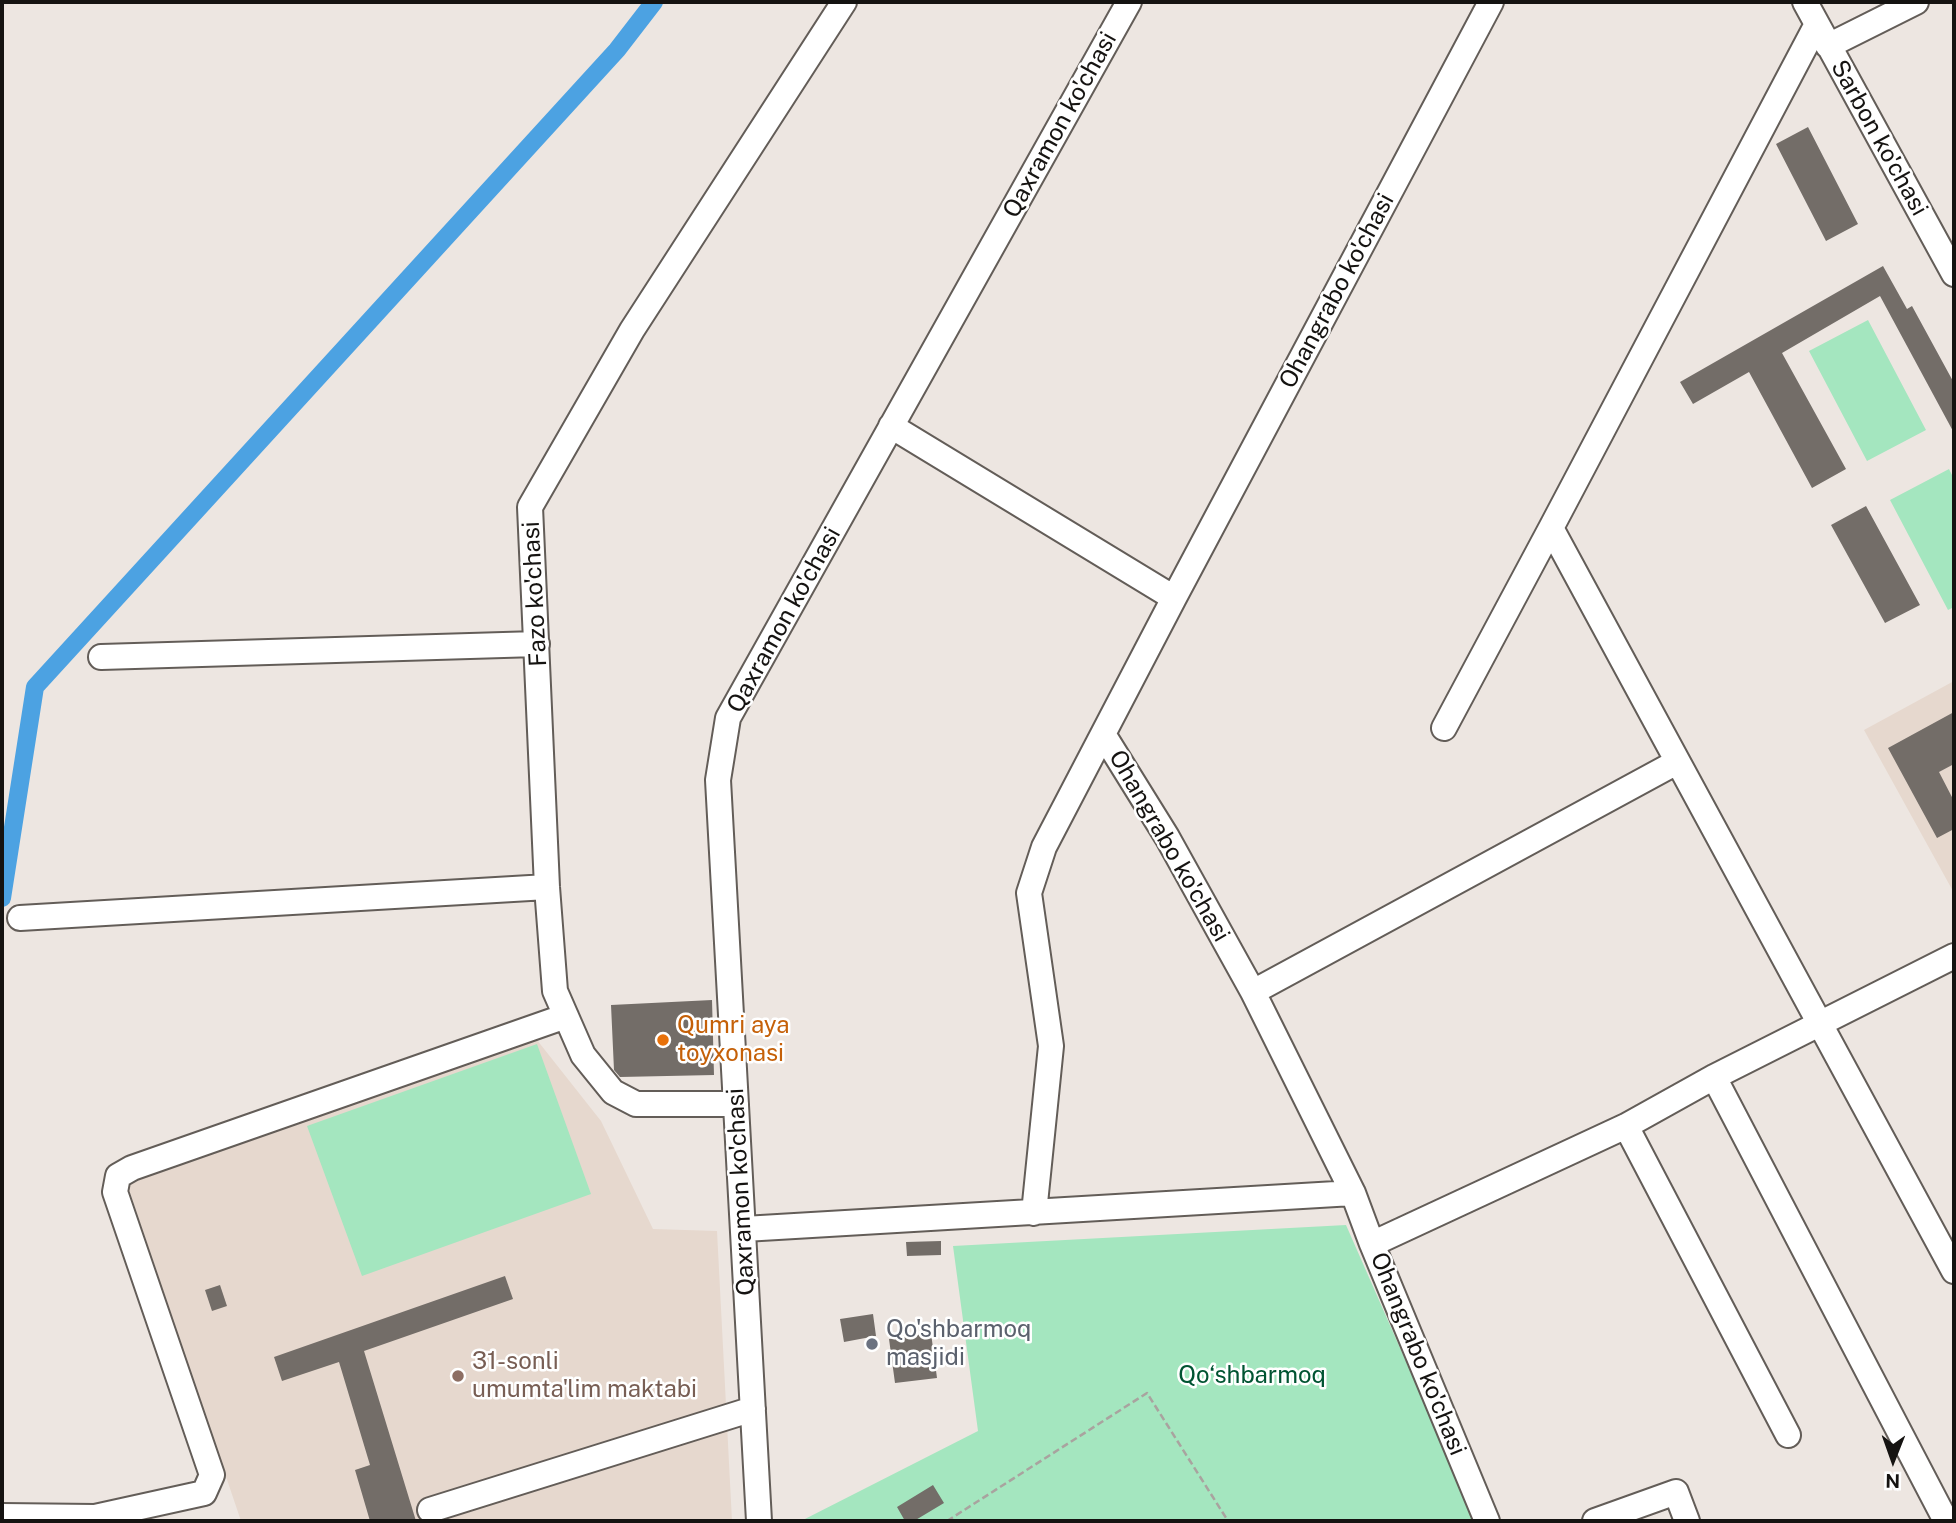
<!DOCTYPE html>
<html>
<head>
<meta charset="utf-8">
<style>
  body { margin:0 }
  #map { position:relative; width:1956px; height:1523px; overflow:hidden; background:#ede6e1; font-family:"Public Sans",sans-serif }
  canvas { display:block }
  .frame { position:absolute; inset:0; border:4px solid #151311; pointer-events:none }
  .north { position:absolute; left:1858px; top:1425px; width:70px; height:70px; -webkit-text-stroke:5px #fff; paint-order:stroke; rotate:181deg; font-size:19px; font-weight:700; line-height:28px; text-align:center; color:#151311 }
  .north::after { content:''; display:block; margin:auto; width:24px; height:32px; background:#151311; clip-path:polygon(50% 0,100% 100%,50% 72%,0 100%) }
</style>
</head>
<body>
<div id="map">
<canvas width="1956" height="1523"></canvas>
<div class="frame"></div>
<div class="north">N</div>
</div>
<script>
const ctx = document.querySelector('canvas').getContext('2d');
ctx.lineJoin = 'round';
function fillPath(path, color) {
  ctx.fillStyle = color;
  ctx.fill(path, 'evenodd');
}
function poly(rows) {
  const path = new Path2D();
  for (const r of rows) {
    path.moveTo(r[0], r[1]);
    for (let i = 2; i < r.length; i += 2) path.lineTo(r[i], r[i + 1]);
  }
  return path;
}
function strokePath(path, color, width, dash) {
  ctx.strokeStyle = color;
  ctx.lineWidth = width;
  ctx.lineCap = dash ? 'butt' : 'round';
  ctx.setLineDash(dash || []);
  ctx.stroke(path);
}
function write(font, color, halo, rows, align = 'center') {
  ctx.font = font + ' "Public Sans",sans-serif';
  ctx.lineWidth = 5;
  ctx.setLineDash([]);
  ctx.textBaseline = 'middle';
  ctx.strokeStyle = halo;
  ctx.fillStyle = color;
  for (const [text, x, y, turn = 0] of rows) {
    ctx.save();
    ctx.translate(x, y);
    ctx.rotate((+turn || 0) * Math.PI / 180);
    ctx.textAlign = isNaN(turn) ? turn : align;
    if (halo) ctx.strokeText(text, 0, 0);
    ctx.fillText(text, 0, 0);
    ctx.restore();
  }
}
const built = poly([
  [1954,681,1954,893,1864,730],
  [537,1040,601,1121,653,1229,717,1231,732,1521,241,1521,127,1184]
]);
const green = poly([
  [1868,320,1926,430,1867,461,1809,351],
  [1949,469,1954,479,1954,607,1948,610,1890,500],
  [537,1044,591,1194,362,1276,307,1126],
  [1346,1225,1476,1521,801,1521,978,1431,953,1246]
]);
const canal = poly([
  [2,898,35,687,617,50,654,2]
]);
const building = poly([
  [1808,127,1858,224,1826,241,1776,144],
  [1883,266,1907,309,1912,306,1954,383,1954,433,1880,296,1782,353,1846,469,1812,488,1749,372,1693,404,1680,382],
  [1866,506,1920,605,1885,623,1831,525],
  [1954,712,1954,764,1939,772,1954,801,1954,829,1937,838,1888,748],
  [712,1000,714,1075,620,1077,614,1070,611,1005],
  [941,1241,941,1255,907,1256,906,1242],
  [505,1276,513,1299,364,1351,416,1521,370,1521,355,1470,370,1465,339,1362,282,1381,274,1357],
  [220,1285,227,1306,212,1311,205,1290],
  [873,1314,876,1336,844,1342,840,1319],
  [931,1333,937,1378,895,1383,889,1339],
  [933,1485,944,1503,914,1521,905,1521,897,1507]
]);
const path = poly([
  [947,1521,1147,1393,1228,1521]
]);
const minor = poly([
  [1805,2,1954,274],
  [1828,46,1916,2],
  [891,426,1174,598],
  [1551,528,1954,1271],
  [101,657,537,644],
  [1444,728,1551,528,1817,24],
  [20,918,547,887],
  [1253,992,1677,762],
  [1714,1077,1946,1521],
  [736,1104,636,1104,613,1092,583,1055,555,991,547,887,530,507,632,330,844,2],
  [1626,1126,1788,1435],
  [1034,1213,1051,1046,1029,893,1044,847,1103,734],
  [744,1229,1353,1193],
  [1372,1244,1626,1126,1714,1077,1954,956],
  [430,1510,753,1409],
  [2,1516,95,1517,204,1493,212,1475,115,1192,118,1176,132,1168,566,1016],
  [759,1521,718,780,728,718,1129,2],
  [1487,1521,1372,1244,1353,1193,1253,992,1167,837,1103,734,1174,598,1491,2],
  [1595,1521,1676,1492,1687,1521]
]);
const markers = [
  [663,1040,7,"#e8710a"],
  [872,1344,7,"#6b7280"],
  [458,1376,7,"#8d6e63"]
];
const streetNames = [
  ["Qaxramon ko'chasi",1060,125,-61],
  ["Sarbon ko'chasi",1879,138,61],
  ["Ohangrabo ko'chasi",1337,291,-62],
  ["Fazo ko'chasi",535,594,-93],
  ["Qaxramon ko'chasi",784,620,-61],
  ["Ohangrabo ko'chasi",1169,846,60],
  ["Qaxramon ko'chasi",741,1192,-93],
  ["Ohangrabo ko'chasi",1418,1354,68]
];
const foodNames = [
  ["Qumri aya",677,1026],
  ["toyxonasi",677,1054]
];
const worshipNames = [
  ["Qo'shbarmoq",886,1330],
  ["masjidi",886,1358]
];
const educationNames = [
  ["31-sonli",472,1362],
  ["umumta'lim maktabi",472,1390]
];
const parkNames = [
  ["Qo‘shbarmoq",1252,1376]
];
fillPath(built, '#e6d8ce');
fillPath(green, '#a4e6bf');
strokePath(canal, '#4ca2e2', 18);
fillPath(building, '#736d68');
strokePath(minor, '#635d58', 28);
strokePath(path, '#a9a39f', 2.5, [7, 3.5]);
strokePath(minor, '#fff', 24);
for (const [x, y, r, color] of markers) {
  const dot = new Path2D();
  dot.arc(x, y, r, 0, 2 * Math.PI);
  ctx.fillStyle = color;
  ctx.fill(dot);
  strokePath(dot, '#fff', 2.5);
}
write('24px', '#151311', '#fff', streetNames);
write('24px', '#c56008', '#fff', foodNames, 'left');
write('24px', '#5b616d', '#fff', worshipNames, 'left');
write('24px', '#785e54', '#fff', educationNames, 'left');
write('24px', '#005432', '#fff', parkNames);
</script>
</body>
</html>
